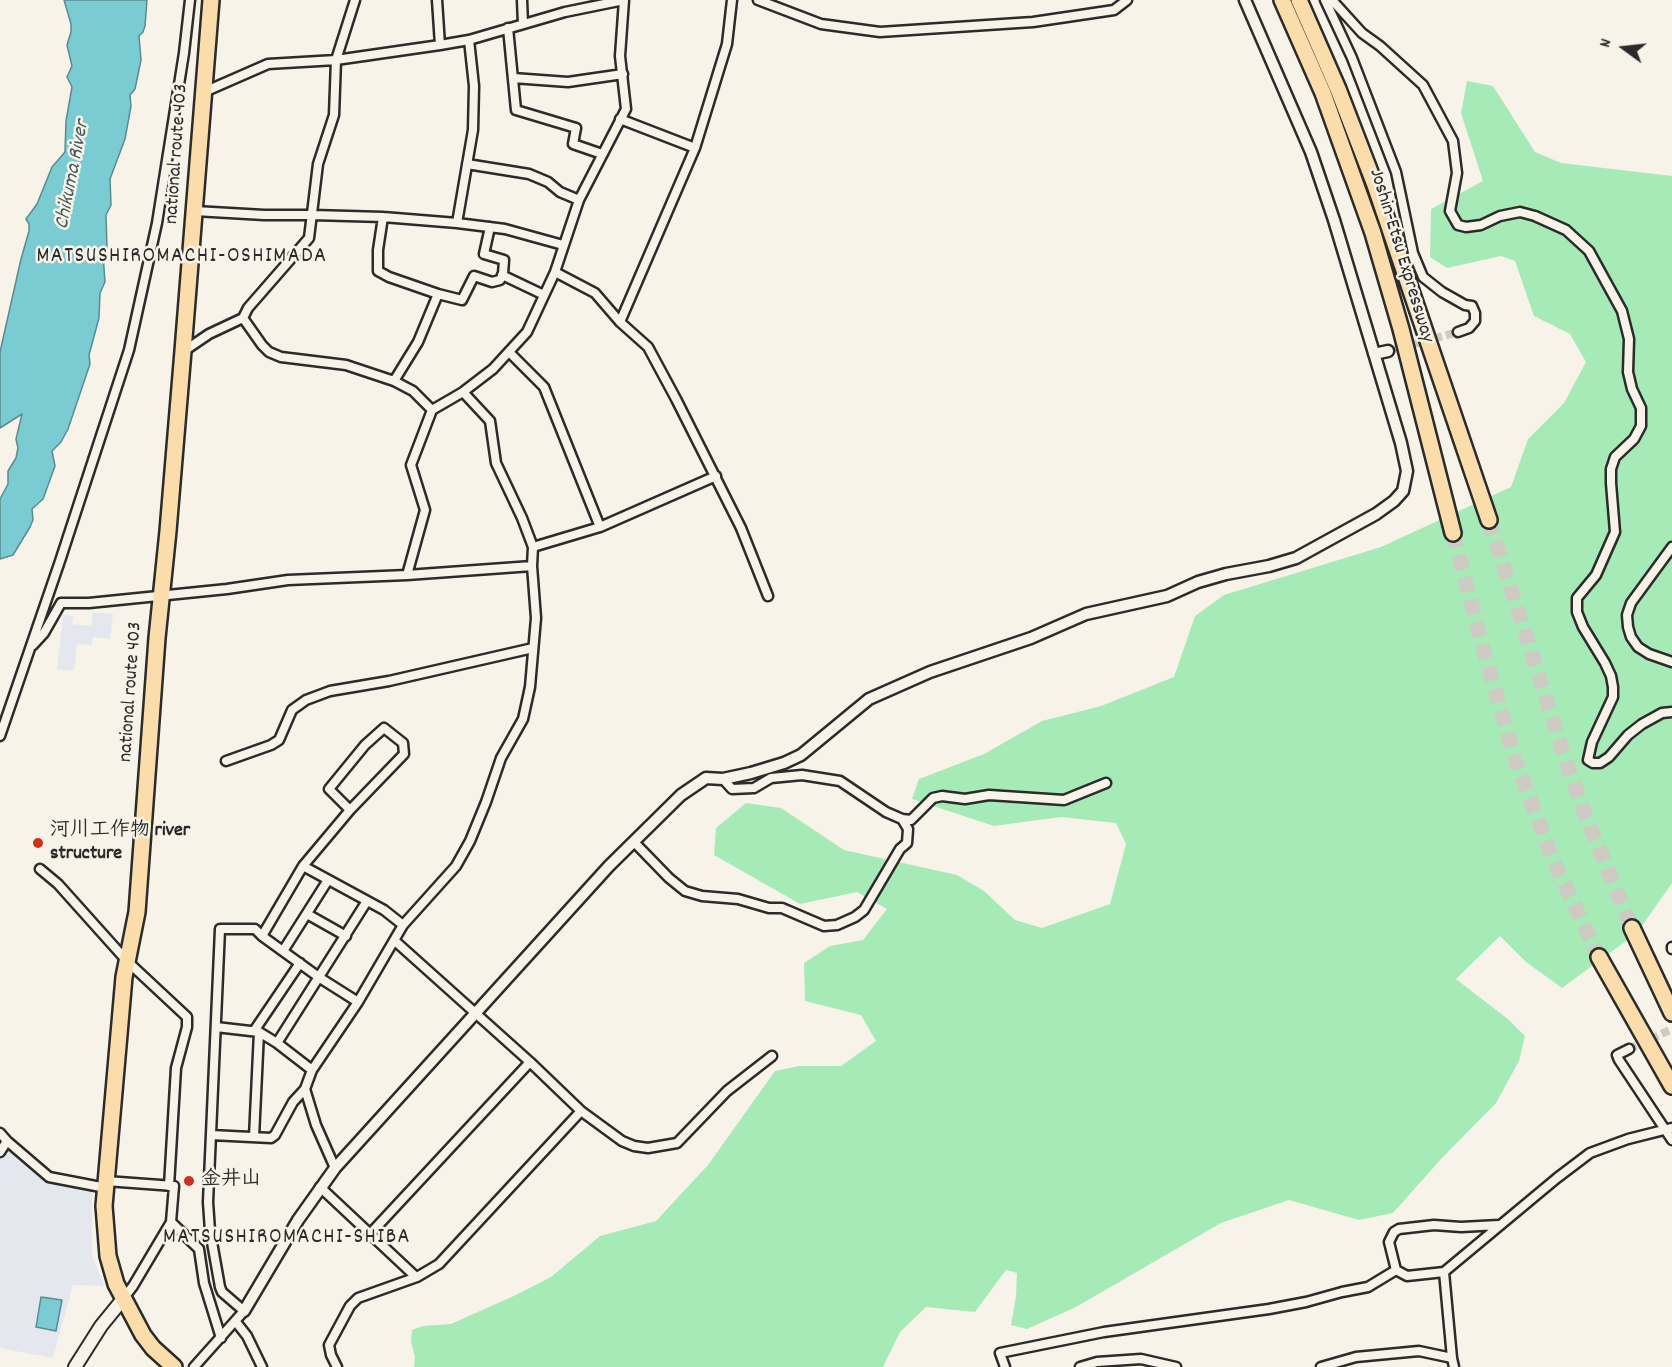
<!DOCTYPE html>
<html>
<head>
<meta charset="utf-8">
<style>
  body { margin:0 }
  #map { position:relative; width:1672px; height:1367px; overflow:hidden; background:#f7f3e8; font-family:Dekko,sans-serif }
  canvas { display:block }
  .north { position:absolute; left:1594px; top:18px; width:60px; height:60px; -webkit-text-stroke:4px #f7f3e8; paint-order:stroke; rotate:285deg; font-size:16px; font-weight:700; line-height:24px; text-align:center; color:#2b2b2b }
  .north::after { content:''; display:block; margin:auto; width:21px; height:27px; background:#2b2b2b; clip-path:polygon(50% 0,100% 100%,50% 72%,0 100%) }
</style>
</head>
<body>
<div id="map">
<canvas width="1672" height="1367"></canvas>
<div class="north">N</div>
</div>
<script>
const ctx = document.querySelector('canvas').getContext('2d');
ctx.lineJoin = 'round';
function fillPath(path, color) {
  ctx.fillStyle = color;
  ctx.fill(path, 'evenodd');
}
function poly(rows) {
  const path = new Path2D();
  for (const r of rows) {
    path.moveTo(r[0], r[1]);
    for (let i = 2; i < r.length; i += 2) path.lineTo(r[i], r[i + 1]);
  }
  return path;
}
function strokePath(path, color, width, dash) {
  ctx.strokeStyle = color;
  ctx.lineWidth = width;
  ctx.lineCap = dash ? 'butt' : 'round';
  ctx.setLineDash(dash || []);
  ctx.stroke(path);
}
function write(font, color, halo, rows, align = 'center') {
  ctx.font = font + ' Dekko,"Klee One",sans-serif';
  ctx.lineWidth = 5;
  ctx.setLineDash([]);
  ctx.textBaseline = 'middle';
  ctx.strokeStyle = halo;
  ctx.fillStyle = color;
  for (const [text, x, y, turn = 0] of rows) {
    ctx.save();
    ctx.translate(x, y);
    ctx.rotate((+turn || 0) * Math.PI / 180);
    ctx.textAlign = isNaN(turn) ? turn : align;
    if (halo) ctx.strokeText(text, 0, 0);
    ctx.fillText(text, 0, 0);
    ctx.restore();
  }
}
const built = poly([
  [93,612,113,614,110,639,93,637,92,645,77,644,74,671,57,669,63,615,73,616,72,624,91,626],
  [13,1146,49,1181,92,1186,92,1255,104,1286,73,1285,53,1358,0,1348,0,1157,7,1148]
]);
const green = poly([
  [1467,81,1493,86,1535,152,1561,163,1672,176,1672,883,1637,933,1562,988,1526,962,1500,936,1456,979,1509,1020,1525,1036,1519,1061,1496,1103,1441,1159,1393,1213,1359,1220,1289,1200,1221,1223,1076,1307,1027,1329,1011,1325,1016,1296,1017,1273,1006,1270,975,1312,926,1307,900,1332,883,1367,414,1367,415,1357,411,1342,412,1330,423,1326,451,1324,516,1295,551,1277,600,1236,656,1221,708,1165,775,1071,799,1066,841,1066,876,1041,861,1015,805,1001,804,963,830,946,863,940,887,909,857,892,800,904,714,855,716,828,746,803,781,808,844,850,957,875,984,891,1015,920,1042,928,1110,904,1126,844,1116,823,1061,817,994,826,912,799,919,779,984,754,1042,721,1101,706,1174,677,1195,616,1224,595,1381,547,1511,487,1528,439,1564,403,1586,362,1570,334,1534,316,1515,261,1501,256,1447,268,1430,257,1431,209,1483,181,1461,113]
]);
const water = poly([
  [64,0,147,0,145,26,143,32,139,36,141,60,135,89,130,95,131,106,125,139,110,179,111,205,106,215,107,248,103,254,105,282,100,293,99,318,89,355,90,364,68,429,61,442,52,451,55,466,43,499,32,509,33,520,30,527,13,555,0,559,0,499,8,484,8,471,16,458,18,448,16,439,22,414,0,428,0,352,21,259,29,231,29,224,26,219,37,204,52,167,65,152,66,121,72,87,67,77,72,66,67,45,71,32,71,24,64,0],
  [41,1297,62,1300,56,1331,36,1327,41,1297]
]);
const minorTunnel = poly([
  [1388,351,1458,332],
  [1629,1049,1672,1029]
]);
const motorwayTunnel = poly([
  [1489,520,1567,764,1586,817,1632,928],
  [1453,533,1482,644,1515,759,1553,860,1599,957]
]);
const minor = poly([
  [437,0,440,45],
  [522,0,523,24],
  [758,0,821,24,880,32,1033,22,1114,10,1127,0],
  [1325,0,1352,58,1396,172,1413,253,1423,277,1442,292,1465,305,1472,306,1475,313,1475,321,1469,328,1458,332],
  [1332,0,1362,33,1380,46,1423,85,1453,141,1457,173,1450,211,1458,225,1466,227,1481,225,1500,216,1520,212,1535,216,1566,230,1589,251,1622,311,1629,339,1628,372,1632,389,1641,408,1641,426,1634,439,1615,457,1611,469,1611,483,1615,532,1596,575,1577,598,1577,612,1583,627,1605,663,1611,676,1613,687,1613,697,1592,742,1588,760,1593,763,1600,763,1609,757,1628,735,1642,724,1662,713,1672,712],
  [508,28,516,110,576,128,573,144,602,154],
  [513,78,568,82,623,74],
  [204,92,268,64,336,60,440,45,469,40,565,12,624,0],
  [620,119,695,148],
  [467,164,529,174,548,182,560,192,579,200],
  [195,211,264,215,313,215,383,217,457,223,505,229,563,245],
  [383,217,378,250,378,271,389,277,438,294,418,342,394,381],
  [457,223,473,130,474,86,469,40],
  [555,272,595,293,620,322,648,347,676,399,741,528,768,596],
  [502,275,544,295],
  [438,294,462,300,474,276,492,282,500,280,503,274,504,260,484,254,490,227],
  [243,318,262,345,269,352,281,357,346,365,394,381,413,391,432,410,463,392,493,369,527,332,555,272,579,200,626,109,620,56,624,0],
  [620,322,695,148,727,44,732,0],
  [184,351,209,334,243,318,248,308,309,238,318,164,334,115,336,60,355,0],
  [509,352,544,387,600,527],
  [533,547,600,527,716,476],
  [1672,547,1631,603,1627,615,1628,627,1631,637,1638,647,1649,654,1672,662],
  [407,575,425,510,411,465,432,410],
  [33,645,44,633,61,603,89,603,227,589,288,580,407,575,532,566],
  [0,736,60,561,129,350,157,223,184,53,190,0],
  [226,761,271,745,279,740,292,710,306,700,330,691,389,681,533,648],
  [723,779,732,789,754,788,771,778,802,775,840,781,886,812,902,819,911,820,933,798,942,796,965,799,989,795,1064,800,1106,783],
  [350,810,329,789,365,745,384,728,403,743,404,754,350,810,303,866,384,910,403,925],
  [634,842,669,878,685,891,702,896,738,899,769,908,782,908,824,926,837,925,855,917,864,910,900,849,907,843,908,829,902,819],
  [40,869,58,884,127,961,187,1017,187,1027,176,1068,169,1186],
  [307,914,346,936],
  [262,936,303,866],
  [395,941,530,1062,581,1111,622,1141,634,1146,648,1148,677,1143,727,1091,772,1056],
  [1672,947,1672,949],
  [283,951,328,880],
  [216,1027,259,1032,277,1043,312,1070],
  [254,1031,300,963],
  [277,1043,367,901],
  [1629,1049,1617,1055,1619,1060,1672,1140],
  [305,1089,316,1125,335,1168],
  [0,1133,7,1141],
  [211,1135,271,1138,275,1135,293,1102,305,1089,312,1070,358,1002,403,925,456,866,470,841,486,802,501,758,523,719,530,687,536,618,532,566,533,547,522,518,496,463,490,421,463,392],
  [254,1137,259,1032],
  [0,1152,7,1141,49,1177,106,1188],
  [106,1181,174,1186,171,1222,133,1286,123,1299],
  [320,1187,416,1277],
  [171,1222,199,1249,204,1283,221,1338],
  [370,1234,530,1062],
  [1396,1270,1389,1242,1394,1232,1399,1229,1434,1225,1461,1227,1499,1225],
  [1444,1272,1452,1358,1454,1367],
  [236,1322,247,1336,262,1367],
  [194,1367,244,1311,222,1292,220,1287,210,1231,208,1202,220,929,255,929,262,936,320,978,358,1002],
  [337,1367,331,1355,329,1345,350,1306,358,1298,417,1277,439,1264,581,1111],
  [1005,1367,1000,1353,1104,1332,1269,1309,1306,1302,1342,1292,1368,1287,1396,1270,1407,1276,1444,1272,1557,1178,1590,1153,1628,1139,1672,1128],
  [1080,1367,1097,1362,1141,1359,1176,1367],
  [1321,1367,1356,1357,1419,1351,1452,1358]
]);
const tertiary = poly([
  [1374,354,1388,351],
  [244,1311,298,1220,335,1168,609,866,681,795,706,778,723,779,751,773,784,763,801,755,869,699,930,672,1031,638,1086,614,1167,596,1198,582,1226,574,1269,566,1296,558,1376,514,1394,501,1403,491,1407,471,1401,443,1334,220,1311,152,1245,0]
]);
const secondary = poly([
  [75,1367,101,1326,123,1299]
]);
const trunk = poly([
  [174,1367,153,1348,143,1335,116,1284,108,1256,104,1206,124,977,137,912,157,638,168,531,183,351,211,0]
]);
const motorway = poly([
  [1282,0,1323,93,1373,233,1401,329,1453,533],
  [1299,0,1338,89,1375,185,1489,520],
  [1632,928,1672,1013],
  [1599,957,1672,1086]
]);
const markers = [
  [38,843,6,"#c8321e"],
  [189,1181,6,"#c8321e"]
];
const streetNames = [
  ["national route 403",178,154,-86],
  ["Joshin-Etsu Expressway",1400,256,73],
  ["national route 403",132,692,-86]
];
const poiNames = [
  ["河川工作物 river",50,832],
  ["structure",50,855],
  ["金井山",201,1181]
];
const waterNames = [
  ["Chikuma River",74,175,-79]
];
const quarterNames = [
  ["MATSUSHIROMACHI-OSHIMADA",182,258],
  ["MATSUSHIROMACHI-SHIBA",287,1239]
];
fillPath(built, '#e5e7ee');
fillPath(green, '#a6ebb7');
fillPath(water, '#7accd2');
strokePath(water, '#5a8c8f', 1.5);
strokePath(minorTunnel, '#cecbc2', 8, [8, 4]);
strokePath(motorwayTunnel, '#cecbc2', 15, [15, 8]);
strokePath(minor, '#2b2b2b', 13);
strokePath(tertiary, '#2b2b2b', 15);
strokePath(secondary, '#2b2b2b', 16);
strokePath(trunk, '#2b2b2b', 20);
strokePath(motorway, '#2b2b2b', 20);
strokePath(minor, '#f7f3e8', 8);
strokePath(tertiary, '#f7f3e8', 10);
strokePath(secondary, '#f7f3e8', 12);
strokePath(trunk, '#faddab', 15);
strokePath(motorway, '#faddab', 15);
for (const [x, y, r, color] of markers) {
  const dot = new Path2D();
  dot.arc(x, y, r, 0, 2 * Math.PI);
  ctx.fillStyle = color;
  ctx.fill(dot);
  strokePath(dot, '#f7f3e8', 2);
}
write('20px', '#2b2b2b', '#f7f3e8', streetNames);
write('bold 20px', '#2b2b2b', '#f7f3e8', poiNames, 'left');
write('italic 21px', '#435b5d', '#f7f3e8', waterNames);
ctx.letterSpacing = '1.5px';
write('22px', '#2b2b2b', '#f7f3e8', quarterNames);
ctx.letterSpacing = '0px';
</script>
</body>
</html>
